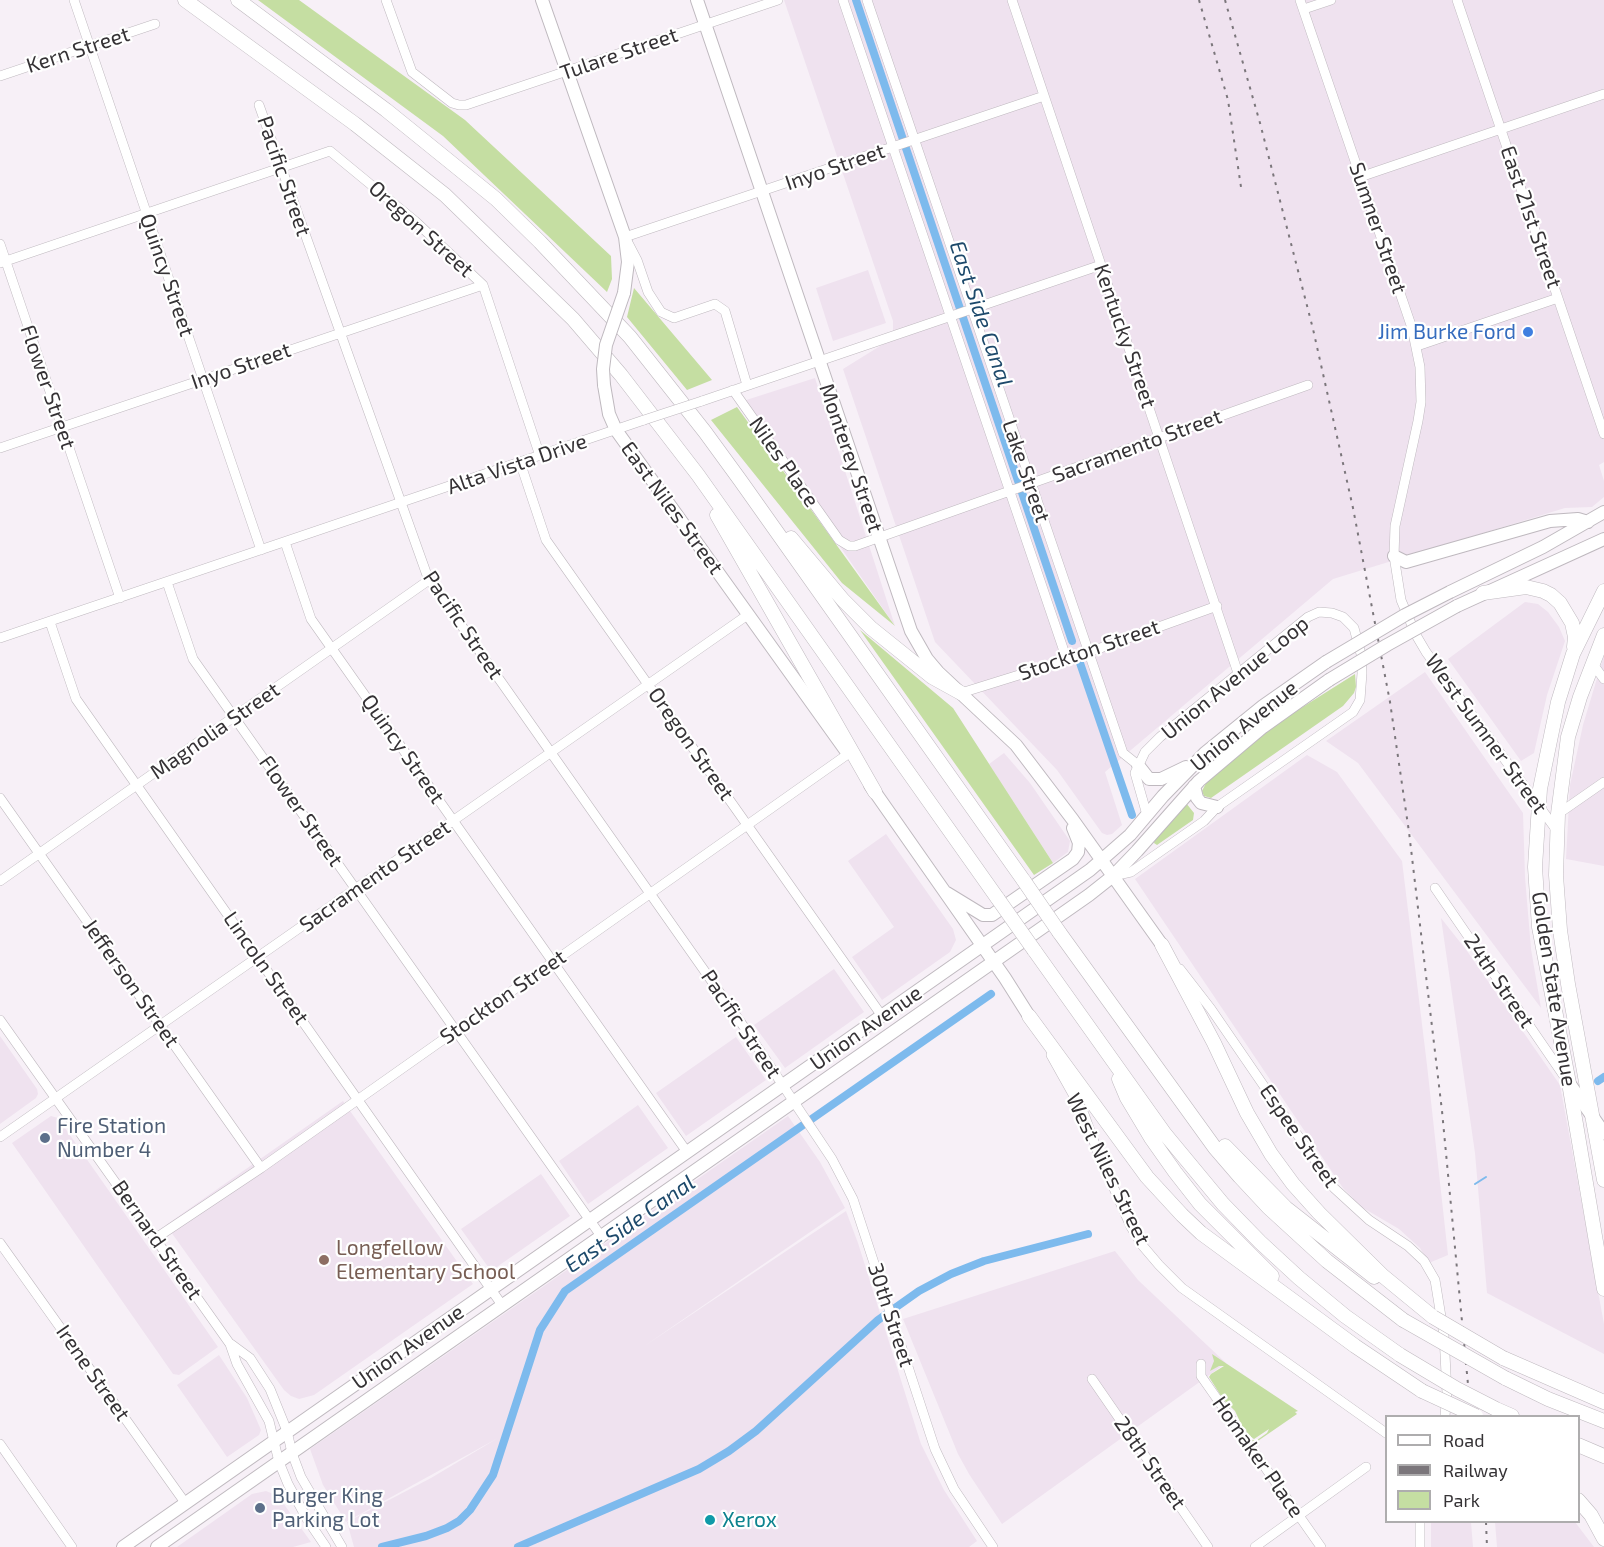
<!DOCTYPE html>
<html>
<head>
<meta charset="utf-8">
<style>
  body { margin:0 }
  #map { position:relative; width:1604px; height:1547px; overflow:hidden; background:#f7f0f7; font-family:"Exo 2",sans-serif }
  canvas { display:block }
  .legend { position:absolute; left:1385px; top:1415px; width:195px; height:108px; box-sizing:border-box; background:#fff; border:2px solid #aeadae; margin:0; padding:8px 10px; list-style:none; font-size:18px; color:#353235 }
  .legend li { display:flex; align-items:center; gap:12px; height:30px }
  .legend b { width:30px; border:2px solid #aeadae }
</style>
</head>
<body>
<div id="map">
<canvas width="1604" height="1547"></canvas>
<ul class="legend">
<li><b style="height:8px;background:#fff"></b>Road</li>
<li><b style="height:8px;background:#7b767b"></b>Railway</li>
<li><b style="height:16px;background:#c5dea2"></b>Park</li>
</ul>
</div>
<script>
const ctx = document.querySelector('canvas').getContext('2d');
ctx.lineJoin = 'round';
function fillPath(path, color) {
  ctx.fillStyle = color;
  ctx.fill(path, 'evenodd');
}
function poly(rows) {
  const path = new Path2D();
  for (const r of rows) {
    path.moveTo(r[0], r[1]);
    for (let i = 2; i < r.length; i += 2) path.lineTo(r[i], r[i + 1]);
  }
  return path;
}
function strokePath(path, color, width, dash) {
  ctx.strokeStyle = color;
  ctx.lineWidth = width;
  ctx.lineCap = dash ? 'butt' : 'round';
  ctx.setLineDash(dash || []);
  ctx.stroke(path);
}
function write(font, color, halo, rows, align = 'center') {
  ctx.font = font + ' "Exo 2",sans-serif';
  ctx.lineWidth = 4.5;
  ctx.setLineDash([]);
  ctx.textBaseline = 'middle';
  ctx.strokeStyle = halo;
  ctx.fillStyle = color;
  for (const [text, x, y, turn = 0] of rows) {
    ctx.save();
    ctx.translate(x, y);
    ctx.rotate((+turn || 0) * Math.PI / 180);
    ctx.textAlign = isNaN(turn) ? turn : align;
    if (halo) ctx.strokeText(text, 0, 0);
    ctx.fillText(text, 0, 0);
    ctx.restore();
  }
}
const built = poly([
  [784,0,1604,0,1604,462,1599,465,1604,481,1604,497,1592,507,1565,508,1333,579,1105,772,1122,825,1112,834,1107,835,1102,833,1057,770,935,642,843,369,893,338,893,321],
  [868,270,886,323,833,341,816,288],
  [815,378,895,626,740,402],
  [1525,602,1538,604,1548,612,1559,627,1565,641,1547,695,1534,753,1521,761,1448,659],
  [1604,655,1604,866,1566,859,1570,785,1583,725],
  [1425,672,1523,813,1525,877,1531,949,1541,1008,1358,763,1326,741],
  [1004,753,1030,783,1070,841,1068,852,1053,863,989,764],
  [1307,755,1337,772,1402,861,1427,1065,1448,1255,1429,1263,1420,1248,1399,1229,1365,1209,1352,1205,1353,1198,1343,1188,1135,879],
  [886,834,953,929,956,940,950,952,882,1000,852,957,894,927,848,861],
  [1441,918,1467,951,1560,1085,1604,1324,1604,1354,1487,1293,1475,1153],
  [834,969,864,1012,785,1068,754,1025],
  [0,1036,37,1089,38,1094,36,1098,0,1124],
  [736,1037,766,1080,686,1136,656,1093],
  [343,1101,473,1284,314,1395,299,1399,291,1396,284,1390,166,1225],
  [638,1105,668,1148,588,1204,559,1161],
  [51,1116,58,1118,218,1347,179,1375,173,1374,12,1143],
  [788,1116,820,1162,845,1208,643,1347,846,1211,858,1243,921,1444,944,1490,977,1541,969,1547,354,1547,347,1522,431,1478,498,1438,346,1522,323,1485,310,1449],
  [541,1174,570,1216,491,1271,461,1229],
  [1115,1251,1138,1280,1226,1363,1002,1524,969,1474,958,1454,903,1319],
  [219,1355,247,1398,261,1430,259,1435,227,1457,177,1385],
  [266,1491,278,1496,311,1542,293,1547,177,1547,252,1494],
  [1431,1522,1471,1522,1473,1547,1431,1547],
  [1495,1522,1575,1522,1594,1547,1497,1547]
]);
const green = poly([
  [258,0,299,0,465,120,611,256,612,279,607,292,443,136],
  [634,288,712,380,687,390,627,317],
  [737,407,895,626,842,583,711,420],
  [860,630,953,708,1053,863,1034,875],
  [1355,674,1356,687,1354,693,1343,706,1211,798,1204,796,1202,791,1206,783,1225,765,1279,722],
  [1186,803,1194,813,1193,820,1157,845,1154,843,1155,839],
  [1212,1354,1298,1411,1295,1412,1297,1414,1252,1445,1250,1440,1257,1440,1267,1433,1269,1429,1254,1439,1247,1434,1246,1429,1243,1428,1235,1411,1223,1399,1209,1377,1211,1374,1224,1366,1219,1366,1210,1371,1214,1361]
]);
const stream = poly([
  [1475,1184,1486,1177]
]);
const canal = poly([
  [856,0,1072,641],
  [1080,663,1132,815],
  [1598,1081,1604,1077],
  [382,1547,426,1536,447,1528,459,1521,470,1510,493,1475,540,1330,565,1291,991,994],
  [518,1547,699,1469,729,1451,756,1431,878,1320,919,1291,951,1274,984,1261,1088,1234]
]);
const minor = poly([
  [74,0,261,550],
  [386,0,412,72,452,103,459,105,466,105,778,0],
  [843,0,1067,660],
  [867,0,1123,753,1138,765],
  [1012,0,1238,673],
  [1300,0,1412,328,1420,367,1421,402,1418,421,1395,526,1394,556,1401,600,1416,635,1426,652,1558,832],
  [1457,0,1604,434],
  [1304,9,1331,0],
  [0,76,155,24],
  [259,105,428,578,744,1027,832,1159,853,1199,935,1449,954,1489,993,1547],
  [1360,177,1604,94],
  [0,244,120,598],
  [0,263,330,151,415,221,483,285,540,456],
  [1417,346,1558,298],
  [747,385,725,311,715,304,674,318,661,312,648,292,637,260,625,237,1044,96],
  [733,390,839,540,849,546,855,546,1308,385],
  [702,401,1101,265],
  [0,448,483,285],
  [520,462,546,540,882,1016],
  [285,542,311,619,687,1152],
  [167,582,193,659,601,1236],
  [50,622,76,699,502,1305],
  [0,638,644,420],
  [1592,663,1604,679],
  [961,693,1067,660,1217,606],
  [0,798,261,1168],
  [1558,814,1604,782],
  [1113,876,1131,872,1204,821,1217,807,1353,712,1360,700,1362,673,1361,654,1354,628,1343,617,1332,613,1319,612,1308,617,1160,737,1145,752,1135,773,1147,815],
  [0,881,429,580],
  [1435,888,1566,1079],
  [1180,969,1211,1009,1334,1188,1369,1220,1408,1246,1424,1261,1435,1280,1444,1335,1447,1393,1445,1416],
  [0,1020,230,1344,237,1364,269,1421,279,1462,288,1484,307,1519,326,1547],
  [1051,1055,1084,1114,1097,1150,1131,1227,1142,1245,1159,1265,1182,1288,1386,1433],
  [0,1137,749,614],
  [156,1238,261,1168,848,754],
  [0,1243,186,1504],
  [231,1344,250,1358,270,1389,287,1431,292,1453,301,1477,342,1547],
  [1201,1364,1201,1376,1321,1547],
  [1092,1379,1208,1547],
  [0,1444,72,1547],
  [1420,1522,1420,1547],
  [1255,1547,1366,1467]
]);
const major = poly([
  [542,0,625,237,628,262,624,293],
  [697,0,911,631,927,659,938,672,1016,745,1073,820,1162,945],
  [604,385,609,414,616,430,846,751],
  [1394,556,1406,562,1550,521,1578,519,1588,522],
  [1450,592,1543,547,1604,512],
  [1457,606,1604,539],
  [1138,765,1149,779,1161,779,1186,767],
  [870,785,1005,978,1029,1016],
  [1194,786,1197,798,1201,803,1217,807],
  [947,893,983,915,992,915,1073,859,1078,852,1079,843,1073,828],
  [1569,1083,1604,1133],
  [123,1547,1090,870,1130,835,1163,796,1205,753,1263,706,1326,662],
  [157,1547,1089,895,1113,876,1137,851,1199,781,1263,727,1329,680]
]);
const highway = poly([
  [185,0,355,124,445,195,573,319,621,375,698,475,998,899],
  [238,0,386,110,496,199,540,242,630,337,705,432,740,480,1024,881],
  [717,515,875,792],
  [791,538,843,600,871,628,932,677,961,693],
  [1604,591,1573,654,1558,702,1540,789,1535,867,1539,927,1569,1083,1604,1289],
  [1483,593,1526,587,1543,591,1551,595,1560,603,1572,623,1575,637,1574,647],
  [1604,635,1580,697,1568,737,1558,814,1556,875,1560,930,1568,984,1604,1180],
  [1059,932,1215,1148,1240,1177,1268,1207,1327,1261,1403,1320],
  [1162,945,1214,1043,1247,1113,1271,1154,1293,1184,1319,1213,1383,1276,1433,1317],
  [1034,950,1165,1134,1223,1204,1260,1242,1299,1278,1345,1316,1400,1355],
  [1029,1016,1147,1177,1182,1215,1201,1233,1355,1346,1422,1391],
  [1119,1079,1127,1098,1151,1138,1175,1172,1200,1204,1272,1276],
  [1225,1146,1286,1208,1374,1277],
  [1503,1358,1604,1402],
  [1505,1378,1548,1399,1604,1421],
  [1496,1409,1512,1416],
  [1578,1445,1604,1456],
  [1578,1500,1591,1515,1604,1539]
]);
const rail = poly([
  [1199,0,1228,100,1241,187],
  [1225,0,1260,123,1313,329,1353,508,1390,702,1409,832,1442,1111,1471,1416],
  [1486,1522,1487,1547]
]);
const minorBridge = poly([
  [644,420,702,401]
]);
const majorBridge = poly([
  [604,385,603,369,606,345,624,293],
  [1326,662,1405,615,1450,592],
  [1329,680,1387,645,1457,606]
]);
const highwayBridge = poly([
  [1024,881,1059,932],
  [998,899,1034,950],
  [1433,1317,1503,1358],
  [1403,1320,1505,1378],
  [1400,1355,1457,1389,1496,1409],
  [1422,1391,1476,1416]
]);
const markers = [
  [1528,332,6,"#3f7fe0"],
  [45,1138,6,"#5c6f8a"],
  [324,1260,6,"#8d6e63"],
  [260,1508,6,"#5c6f8a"],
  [710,1520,6,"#0f9aa8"]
];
const streetNames = [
  ["Kern Street",78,50,-18],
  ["Tulare Street",619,54,-19],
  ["Inyo Street",835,167,-19],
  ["Pacific Street",284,176,71],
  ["East 21st Street",1531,217,71],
  ["Sumner Street",1378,228,71],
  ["Oregon Street",421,229,42],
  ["Quincy Street",167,275,71],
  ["Kentucky Street",1125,336,71],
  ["Inyo Street",241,366,-19],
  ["Flower Street",48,387,71],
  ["Sacramento Street",1137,446,-20],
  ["Monterey Street",851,458,71],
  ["Niles Place",784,462,55],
  ["Alta Vista Drive",517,464,-19],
  ["Lake Street",1026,471,71],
  ["East Niles Street",672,508,54],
  ["Pacific Street",463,625,56],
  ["Stockton Street",1089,650,-19],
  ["Union Avenue Loop",1235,678,-39],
  ["Union Avenue",1244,726,-39],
  ["Magnolia Street",215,731,-35],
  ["West Sumner Street",1486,734,54],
  ["Oregon Street",691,744,55],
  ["Quincy Street",403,749,55],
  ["Flower Street",301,811,55],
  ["Sacramento Street",375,876,-35],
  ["Lincoln Street",266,968,55],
  ["24th Street",1499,981,56],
  ["Jefferson Street",131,983,55],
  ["Golden State Avenue",1554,989,81],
  ["Stockton Street",503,997,-35],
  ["Pacific Street",741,1024,56],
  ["Union Avenue",866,1028,-35],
  ["Espee Street",1299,1136,55],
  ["West Niles Street",1108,1169,64],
  ["Bernard Street",157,1240,55],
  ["30th Street",891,1315,72],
  ["Union Avenue",408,1347,-35],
  ["Irene Street",93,1373,55],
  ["Homaker Place",1258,1457,55],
  ["28th Street",1150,1463,55]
];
const shopNames = [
  ["Jim Burke Ford",1516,332]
];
const serviceNames = [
  ["Fire Station",57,1126],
  ["Number 4",57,1150],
  ["Burger King",272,1496],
  ["Parking Lot",272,1520]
];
const educationNames = [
  ["Longfellow",336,1248],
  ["Elementary School",336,1272]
];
const cultureNames = [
  ["Xerox",722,1520]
];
const waterNames = [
  ["East Side Canal",981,314,71],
  ["East Side Canal",630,1224,-35]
];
fillPath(built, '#efe2ef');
fillPath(green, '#c5dea2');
strokePath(stream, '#7dbaed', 2);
strokePath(canal, '#7dbaed', 8);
strokePath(minor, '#bfb9bf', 10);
strokePath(major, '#bfb9bf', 14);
strokePath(highway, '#bfb9bf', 15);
strokePath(minor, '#fff', 9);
strokePath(major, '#fff', 12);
strokePath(highway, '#fff', 14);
strokePath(rail, '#7b767b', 2, [3, 6]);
strokePath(minorBridge, '#bfb9bf', 10, []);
strokePath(majorBridge, '#bfb9bf', 14, []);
strokePath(highwayBridge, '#bfb9bf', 15, []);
strokePath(minorBridge, '#fff', 9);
strokePath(majorBridge, '#fff', 12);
strokePath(highwayBridge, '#fff', 14);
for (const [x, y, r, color] of markers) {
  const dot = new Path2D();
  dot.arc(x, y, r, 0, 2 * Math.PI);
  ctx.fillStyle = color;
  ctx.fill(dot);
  strokePath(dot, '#fff', 2);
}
write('21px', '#353235', '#fff', streetNames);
write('21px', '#366cbe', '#fff', shopNames, 'right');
write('21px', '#4e5e75', '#fff', serviceNames, 'left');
write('21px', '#785e54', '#fff', educationNames, 'left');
write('21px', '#0d838f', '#fff', cultureNames, 'left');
write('italic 22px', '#1d496b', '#fff', waterNames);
</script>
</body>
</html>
